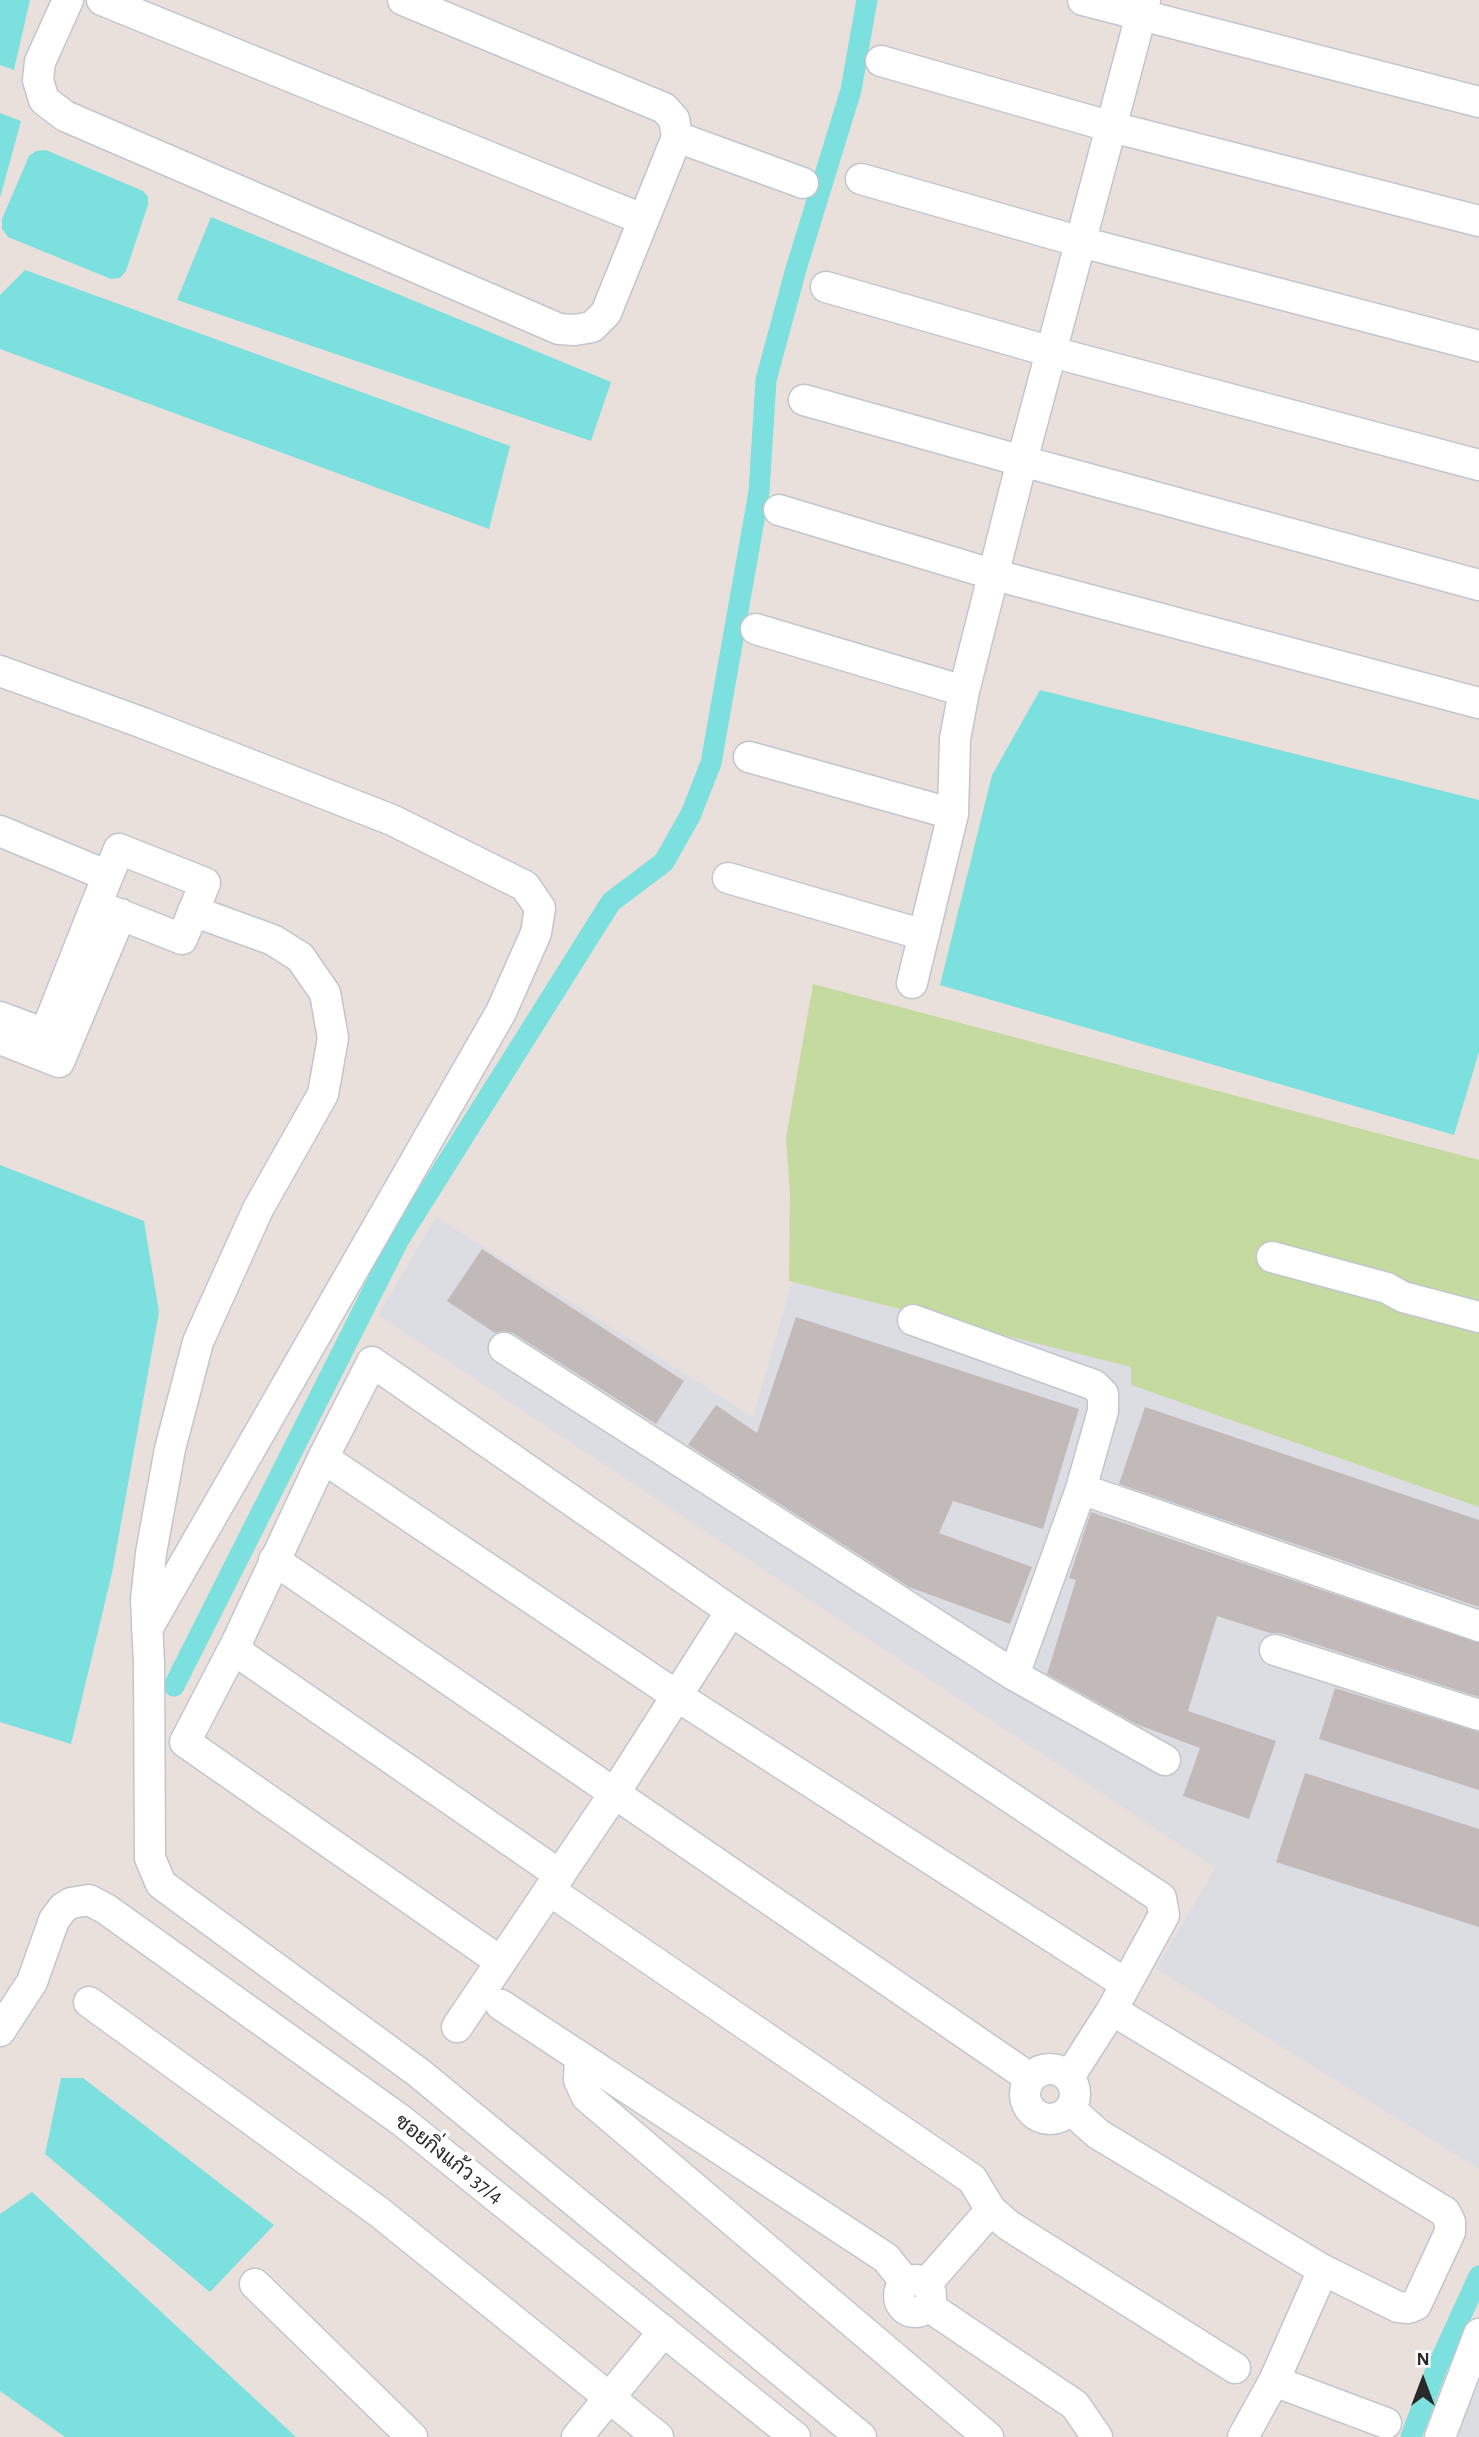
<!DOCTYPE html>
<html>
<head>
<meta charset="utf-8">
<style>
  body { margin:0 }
  #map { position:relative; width:1479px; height:2437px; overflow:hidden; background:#e9e0dc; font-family:"Alegreya Sans",sans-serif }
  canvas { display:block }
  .north { position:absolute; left:1388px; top:2346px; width:70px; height:70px; -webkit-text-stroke:5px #fff; paint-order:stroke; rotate:0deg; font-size:19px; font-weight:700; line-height:28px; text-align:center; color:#292929 }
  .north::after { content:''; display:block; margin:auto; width:24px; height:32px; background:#292929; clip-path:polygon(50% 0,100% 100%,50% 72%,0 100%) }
</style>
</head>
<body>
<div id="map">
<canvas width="1479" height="2437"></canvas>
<div class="north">N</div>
</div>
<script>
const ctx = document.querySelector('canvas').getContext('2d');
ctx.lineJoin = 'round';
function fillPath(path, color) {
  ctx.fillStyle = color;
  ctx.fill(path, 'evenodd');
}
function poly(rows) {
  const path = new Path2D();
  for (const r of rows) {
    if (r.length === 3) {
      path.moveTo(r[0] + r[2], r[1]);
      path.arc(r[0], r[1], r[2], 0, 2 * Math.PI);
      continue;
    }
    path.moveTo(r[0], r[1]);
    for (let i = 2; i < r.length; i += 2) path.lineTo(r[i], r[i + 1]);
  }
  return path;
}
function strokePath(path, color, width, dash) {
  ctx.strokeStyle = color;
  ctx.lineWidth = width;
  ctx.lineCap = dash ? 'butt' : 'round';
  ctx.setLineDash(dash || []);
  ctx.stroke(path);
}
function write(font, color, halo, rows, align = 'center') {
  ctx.font = font + ' "Alegreya Sans",Sarabun,sans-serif';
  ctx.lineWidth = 7;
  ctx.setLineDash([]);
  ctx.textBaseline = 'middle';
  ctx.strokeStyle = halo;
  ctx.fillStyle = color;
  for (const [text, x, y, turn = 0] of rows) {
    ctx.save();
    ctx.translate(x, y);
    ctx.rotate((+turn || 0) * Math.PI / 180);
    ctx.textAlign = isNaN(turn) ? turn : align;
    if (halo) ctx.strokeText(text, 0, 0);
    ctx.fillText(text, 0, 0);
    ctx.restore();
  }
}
const industrial = poly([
  [436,1217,753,1417,792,1282,1132,1367,1131,1385,1479,1507,1479,2169,1156,1969,1215,1868,378,1315],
  [1479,2372,1479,2437,1453,2437]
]);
const green = poly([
  [813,984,1479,1160,1479,1507,1131,1385,1131,1367,789,1281,790,1193,786,1138]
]);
const water = poly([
  [0,0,30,0,14,70,0,65],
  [0,113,21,121,0,198],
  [46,150,143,191,148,197,148,205,126,271,120,278,111,279,8,237,2,229,2,219,29,156,36,151],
  [211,217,611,382,591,441,177,300],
  [25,270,510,446,489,529,0,349,0,295],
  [1040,690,1479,800,1479,1052,1454,1135,940,985,992,775],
  [0,1165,144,1221,159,1312,112,1573,71,1744,0,1722],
  [61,2078,83,2078,274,2225,210,2292,45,2154],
  [32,2192,296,2437,65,2437,0,2391,0,2214]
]);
const canal = poly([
  [174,1686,398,1241,611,902,664,862,691,814,711,763,759,492,766,380,796,269,851,90,867,0],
  [1411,2437,1436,2370,1479,2276]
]);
const building = poly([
  [482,1249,684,1381,656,1424,513,1333,504,1331,495,1333,447,1301],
  [796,1317,1079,1409,1043,1529,953,1501,939,1533,1032,1567,1010,1624,909,1587,688,1445,716,1405,757,1433],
  [1145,1407,1479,1520,1479,1607,1119,1484],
  [1091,1512,1479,1643,1479,1697,1280,1633,1270,1633,1217,1616,1188,1711,1276,1741,1249,1819,1183,1796,1200,1748,1136,1724,1047,1674,1076,1580,1069,1578],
  [1335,1688,1479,1732,1479,1790,1319,1739],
  [1305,1773,1479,1829,1479,1927,1276,1862]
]);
const minor = poly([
  [68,0,40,62,38,80,44,100,65,116,559,329,575,330,592,327,606,313,677,137,674,119,664,108,403,0],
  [102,0,642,219],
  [1083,0,1479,102],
  [881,61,1112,127,1479,221],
  [677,137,803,183],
  [861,179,1081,242,1479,346],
  [826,287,1052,352,1479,465],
  [804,400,1022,461,1479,585],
  [779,510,995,575,1479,703],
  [756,629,964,691],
  [0,671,143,723,392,820,525,886,540,908,536,933,501,1012,147,1629],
  [749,757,953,814],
  [0,831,108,876],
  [119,849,205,883,182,939,96,905,119,849],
  [728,878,924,935],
  [193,911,273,940,300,957,325,993,333,1038,323,1094,258,1209,198,1342,170,1449,151,1553,146,1600,149,1663,150,1858,161,1884,419,2073,861,2437],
  [912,983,953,814,955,739,964,691,1022,461,1145,0],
  [0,1017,45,1034,96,905],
  [0,1039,59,1062,121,914],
  [1272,1257,1387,1288,1403,1297,1479,1317],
  [913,1320,1094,1385,1103,1394,1103,1411,1081,1489,1014,1675],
  [504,1348,1014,1675,1165,1760],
  [323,1458,677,1696,1126,1984],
  [1081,1489,1479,1626],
  [274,1560,1030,2078],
  [237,1642,240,1654,560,1875],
  [1275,1650,1479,1715],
  [549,1890,972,2179,991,2210,1008,2225,1235,2368],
  [501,1962,185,1742,237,1642,323,1458,372,1362,731,1611,1161,1898,1164,1915,1112,2010,1069,2077],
  [89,2002,379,2212,658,2437],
  [501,2005,886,2258,906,2283],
  [1112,2010,1445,2212,1450,2222,1450,2232,1416,2305,1408,2308,1398,2307,1323,2270],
  [457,2027,614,1794,731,1611],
  [0,2031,32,1982,54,1920,63,1908,71,1903,89,1900,106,1909,402,2121,795,2437],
  [580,2057,579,2080,587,2097,988,2437],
  [1050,2094,25],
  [1070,2109,1098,2134,1323,2270,1274,2381,1243,2437],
  [915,2296,16],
  [255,2284,412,2437],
  [926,2284,991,2210],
  [928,2306,1075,2405,1097,2437],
  [1274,2381,1386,2423],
  [577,2437,664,2331],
  [1440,2437,1479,2334]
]);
const streetNames = [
  ["ซอยกิ่งแก้ว 37/4",449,2159,38]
];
fillPath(industrial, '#dcdce3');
fillPath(green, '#c4da9f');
fillPath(water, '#7be0de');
strokePath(canal, '#7be0de', 21);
fillPath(building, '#c2bab9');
strokePath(minor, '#c1c6ce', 33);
strokePath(minor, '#fff', 30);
write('21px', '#292929', '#fff', streetNames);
</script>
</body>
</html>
